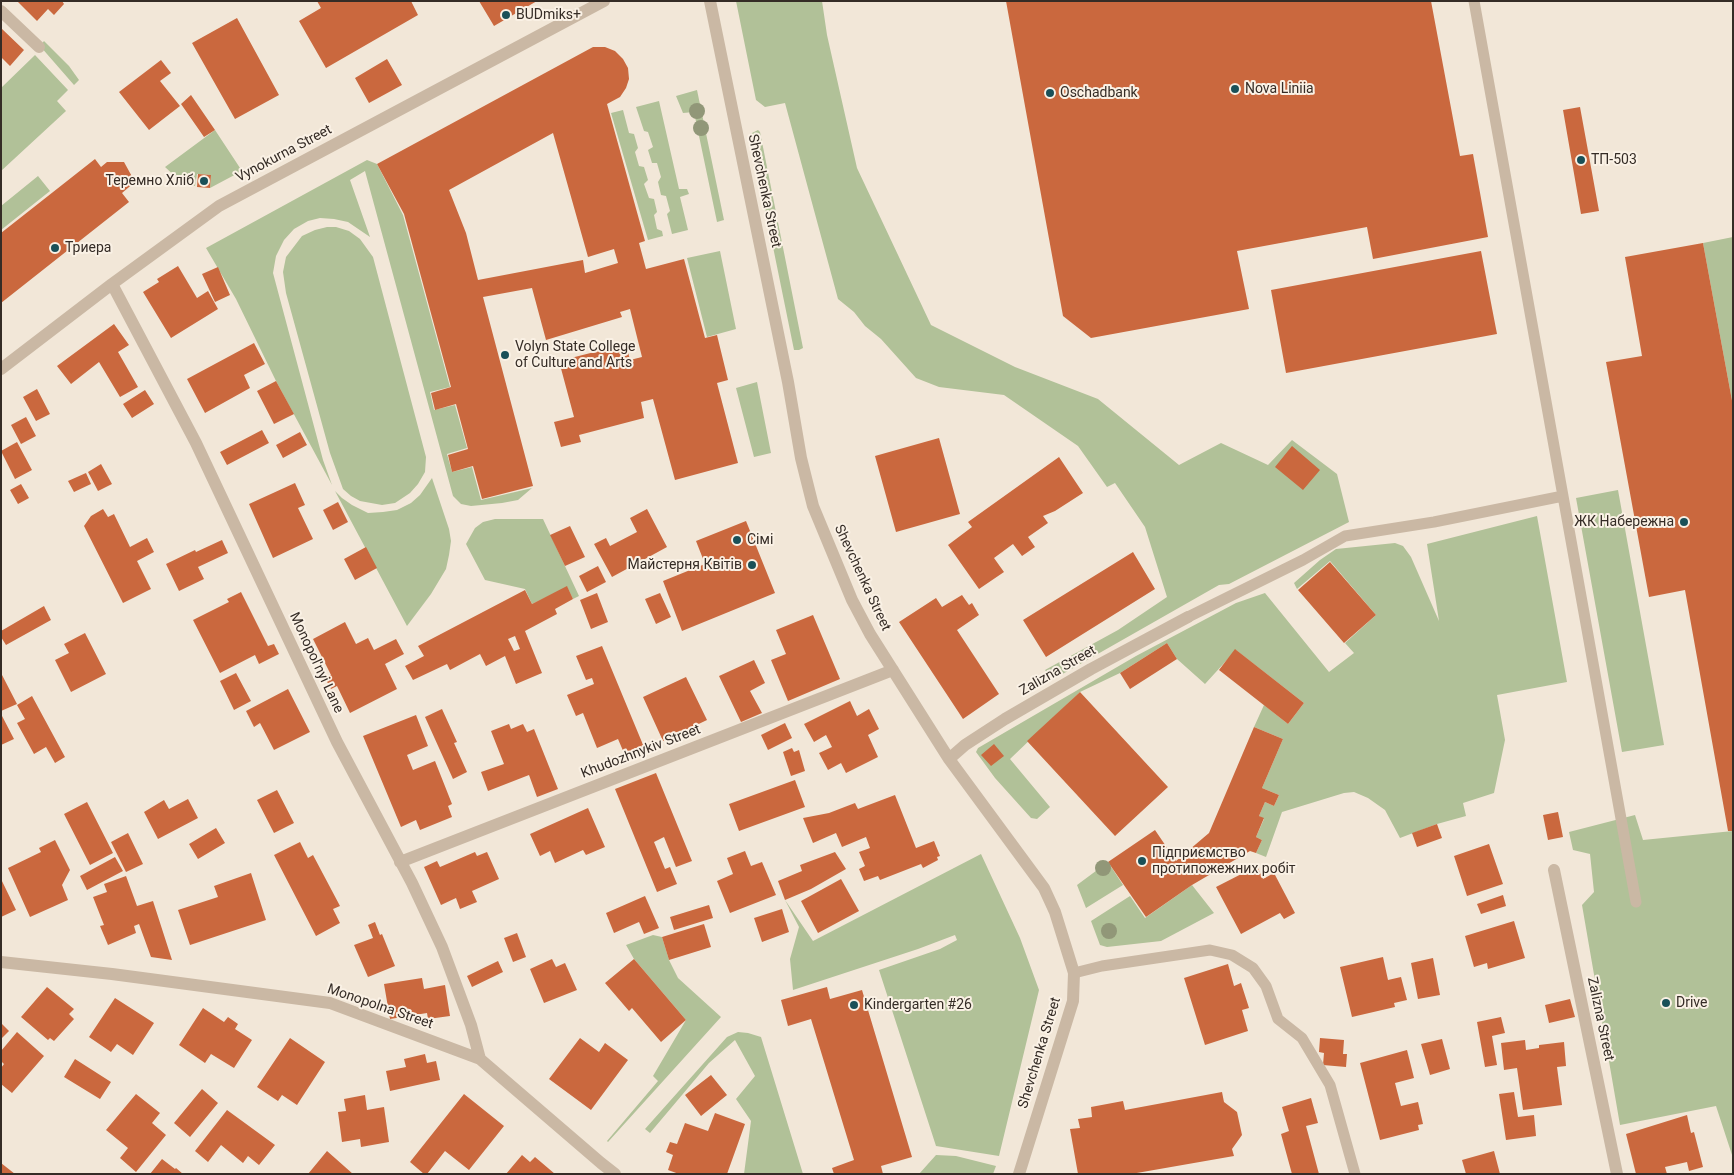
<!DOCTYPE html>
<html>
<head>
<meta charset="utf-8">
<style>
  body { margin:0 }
  #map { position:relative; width:1734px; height:1175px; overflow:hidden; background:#f2e7d8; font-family:Roboto,sans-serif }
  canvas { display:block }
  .frame { position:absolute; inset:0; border:2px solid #352c26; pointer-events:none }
</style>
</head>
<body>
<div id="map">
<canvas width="1734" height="1175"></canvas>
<div class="frame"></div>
</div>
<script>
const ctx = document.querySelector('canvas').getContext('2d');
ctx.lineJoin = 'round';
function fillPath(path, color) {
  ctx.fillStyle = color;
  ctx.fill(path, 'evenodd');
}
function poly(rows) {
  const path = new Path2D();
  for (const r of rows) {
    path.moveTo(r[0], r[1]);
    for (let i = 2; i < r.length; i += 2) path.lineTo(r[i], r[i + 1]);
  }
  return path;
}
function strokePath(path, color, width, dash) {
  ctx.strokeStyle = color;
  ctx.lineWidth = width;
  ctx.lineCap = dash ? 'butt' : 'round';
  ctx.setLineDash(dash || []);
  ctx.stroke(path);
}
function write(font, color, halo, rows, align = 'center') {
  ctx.font = font + ' Roboto,sans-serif';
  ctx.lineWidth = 4;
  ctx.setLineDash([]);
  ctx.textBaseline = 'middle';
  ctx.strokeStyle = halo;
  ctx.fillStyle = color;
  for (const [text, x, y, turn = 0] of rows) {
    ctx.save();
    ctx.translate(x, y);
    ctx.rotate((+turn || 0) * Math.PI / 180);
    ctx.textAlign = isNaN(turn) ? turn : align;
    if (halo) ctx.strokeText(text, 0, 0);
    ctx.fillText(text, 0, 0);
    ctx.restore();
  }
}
const green = poly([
  [736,1,822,1,827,35,857,168,931,325,1015,367,1098,399,1179,465,1221,443,1268,465,1292,440,1337,474,1349,522,1229,584,1219,585,1052,680,1045,670,1118,630,1167,597,1145,527,1115,483,1107,487,1078,446,1004,395,939,387,916,378,881,339,865,326,854,312,838,299,785,103,765,107,756,100],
  [44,41,69,66,79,80,74,85,40,46],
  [35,55,68,90,57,101,66,111,1,171,1,88],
  [697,90,724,220,717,222,694,112,683,113,676,96],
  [659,101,679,189,687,189,689,194,680,197,688,230,672,234,667,214,670,211,666,196,661,195,658,182,661,177,657,163,652,163,648,150,653,147,648,132,644,131,636,107],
  [623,110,629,133,634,134,638,148,635,152,639,166,644,167,648,180,644,184,649,198,654,199,657,212,654,215,657,229,662,231,663,236,648,240,611,113],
  [215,130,242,171,210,188,211,175,197,174,195,186,186,184,178,179,165,167],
  [758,130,760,132,803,348,799,350,794,350,750,134],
  [367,160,377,164,403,215,450,387,430,392,434,410,455,405,467,448,447,454,452,472,472,467,481,500,532,488,518,500,502,503,471,506,461,504,453,496,365,171,350,180,370,237,348,222,334,219,320,218,308,221,294,229,284,240,276,256,273,273,323,460,332,485,276,381,236,299,206,248],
  [38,176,50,191,1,230,1,206],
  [327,227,336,227,349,231,360,239,373,257,426,457,425,472,418,484,410,493,395,503,382,505,360,501,351,496,343,489,330,453,286,293,283,272,286,257,302,236,315,230],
  [1733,237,1733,406,1703,243],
  [720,251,736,329,707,337,687,258],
  [757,382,771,453,754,457,736,388],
  [432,478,449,529,451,541,449,555,446,569,431,594,407,626,335,491,342,498,352,505,368,513,383,512,397,510,411,503,420,495],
  [1618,490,1664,745,1622,752,1576,498],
  [1537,516,1567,682,1497,695,1505,740,1494,793,1463,803,1466,816,1437,824,1400,838,1385,810,1368,798,1354,792,1344,793,1282,812,1266,857,1256,853,1262,840,1256,837,1264,819,1259,816,1265,802,1274,806,1279,795,1262,788,1283,739,1254,727,1264,705,1288,724,1304,703,1236,650,1205,684,1177,659,1167,643,1120,673,1080,692,1010,759,1050,807,1037,819,1031,818,995,778,976,752,978,748,1136,656,1236,603,1265,593,1329,672,1354,653,1345,643,1376,615,1330,561,1297,589,1294,583,1320,560,1336,549,1395,543,1403,546,1411,557,1439,621,1427,544],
  [495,519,543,519,579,596,573,599,567,587,532,604,525,589,485,580,466,544,475,528,483,522],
  [1635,815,1643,840,1733,831,1733,1158,1716,1106,1620,1125,1582,905,1594,892,1590,854,1573,850,1569,832],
  [981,854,1020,938,1039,990,999,1156,936,1146,879,970,940,949,957,940,955,935,918,949,793,990,790,959,799,927,785,900,813,941],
  [1108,862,1123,885,1086,908,1077,885],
  [1192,885,1214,913,1161,941,1107,947,1100,945,1091,921,1130,896,1145,918],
  [653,935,662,937,669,960,678,978,721,1017,608,1142,607,1141,658,1081,653,1076,686,1020,634,959,626,945],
  [738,1032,748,1033,761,1037,803,1174,744,1174,751,1121,736,1099,755,1076,735,1040,709,1063,650,1133,645,1129,727,1037],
  [936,1155,956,1156,996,1166,993,1174,919,1174]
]);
const building = poly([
  [17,1,62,1,64,4,54,15,48,9,37,21],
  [317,1,411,1,418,15,326,68,299,21,321,8],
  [479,1,537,1,494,26],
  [1006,1,1431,1,1460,156,1473,154,1488,237,1373,259,1367,227,1237,251,1249,309,1091,338,1063,316],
  [237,18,279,95,235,119,192,43],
  [1,28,24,50,10,66,1,57],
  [593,47,605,47,615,51,623,59,628,68,629,79,626,88,620,97,607,104,645,241,639,243,646,269,684,259,705,338,717,335,728,380,717,383,738,463,675,480,653,399,641,402,644,418,579,435,581,442,561,447,554,422,574,417,559,361,626,344,630,360,642,357,630,309,620,312,622,317,546,340,532,288,483,297,533,486,482,499,473,466,452,472,448,455,468,449,456,404,435,410,431,393,451,387,404,214,377,164],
  [553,133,588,257,614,249,618,263,585,273,583,260,478,280,466,233,449,190],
  [387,59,402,85,369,103,355,78],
  [161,60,171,73,160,81,180,106,149,130,119,92],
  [191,95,215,130,204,137,181,104],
  [1580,107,1599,211,1581,214,1563,110],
  [95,159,101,167,107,162,124,162,135,182,122,193,129,202,1,303,1,233],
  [198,174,211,175,210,188,197,187],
  [1703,243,1733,406,1733,831,1728,831,1685,590,1649,597,1606,362,1642,356,1625,257],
  [1481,251,1497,334,1286,373,1271,290],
  [178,266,197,298,208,291,218,309,171,338,143,292,159,282,157,279],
  [218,267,230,295,215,302,202,274],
  [114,324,129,345,118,352,138,387,120,397,99,362,71,384,57,366],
  [254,343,265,364,244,375,250,388,205,413,187,379],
  [276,381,294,414,274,424,257,391],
  [37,389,50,414,36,421,23,397],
  [145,390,154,404,132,418,123,404],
  [26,417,36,436,21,444,11,425],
  [262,430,269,443,227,465,220,452],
  [300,432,307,445,283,458,276,445],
  [939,438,960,514,896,532,875,456],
  [17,442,32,470,15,479,1,451],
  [1292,446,1320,470,1303,490,1275,467],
  [1059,457,1083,493,1055,511,1043,516,1048,523,1028,537,1035,547,1022,556,1013,544,994,558,1004,572,979,589,948,545,972,527,968,522],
  [101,464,112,484,98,491,88,472],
  [86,473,91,484,74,492,68,481],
  [295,483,305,505,298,508,313,539,273,558,249,504],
  [21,484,29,498,18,504,10,490],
  [338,502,348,522,333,530,323,510],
  [103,509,108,517,114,514,130,547,147,538,154,552,137,561,151,589,123,603,84,526,91,516],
  [647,509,667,547,612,577,594,544,606,538,610,546,637,532,630,518],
  [746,521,775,593,682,631,663,581,705,564,696,541],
  [570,526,585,557,565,566,550,535],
  [222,540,228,553,198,567,204,579,179,591,166,564,195,550,196,552],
  [366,547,377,568,355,580,344,559],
  [1133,552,1155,589,1046,657,1023,620],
  [1330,562,1376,615,1344,643,1298,590],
  [598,566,606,582,587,592,579,576],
  [567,586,573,599,555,609,557,614,525,631,542,673,516,684,505,656,486,666,480,654,450,670,447,664,413,680,405,666,424,656,418,646,525,590,532,604],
  [515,636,520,649,514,651,508,639],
  [241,592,268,646,274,644,279,654,259,664,255,655,220,673,193,620,229,602,227,599],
  [597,593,608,622,591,629,580,600],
  [660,593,671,617,656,624,645,599],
  [962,595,969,605,972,603,979,615,957,630,999,694,963,719,899,622,936,598,942,607],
  [44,606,51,620,6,645,1,637,1,631],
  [813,615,840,679,788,701,771,660,786,654,776,630],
  [345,622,356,644,368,638,374,650,396,639,404,654,385,664,397,689,350,713,337,686,331,689,325,678,331,675,313,639],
  [85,633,106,674,71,692,55,660,69,653,64,644],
  [1167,643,1177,659,1130,689,1120,673],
  [602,646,646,752,627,760,618,739,597,748,583,713,576,716,567,695,594,684,592,678,586,680,576,656],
  [1235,649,1304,703,1288,724,1219,670],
  [754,660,765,683,750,691,762,713,741,722,719,676],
  [1,673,17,704,1,711],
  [236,673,251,701,234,710,220,681],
  [686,677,707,720,663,741,643,697],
  [288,689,310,732,274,750,260,723,254,727,246,711],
  [1080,692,1168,787,1115,836,1027,741],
  [32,696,65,757,55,763,46,747,34,754,17,723,25,719,17,705],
  [850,701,857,716,869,709,879,729,868,735,878,757,846,773,841,763,828,770,819,753,832,747,826,735,814,742,804,724],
  [442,709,457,742,454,743,467,772,453,779,425,717],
  [1,714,14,739,1,745],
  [416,715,428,746,407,755,413,770,435,761,452,804,448,806,452,817,420,830,416,820,401,827,363,736],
  [785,723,792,738,768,750,761,735],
  [509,724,511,729,523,724,527,732,534,729,558,789,537,797,529,775,488,791,481,772,504,764,491,731],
  [1254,727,1283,739,1262,788,1279,795,1274,806,1265,802,1259,816,1264,818,1256,837,1262,840,1256,853,1250,851,1192,885,1146,917,1108,862,1155,830,1176,861,1209,833],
  [994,744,1004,756,991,766,981,755],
  [792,748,794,752,799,750,805,771,791,776,783,752],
  [656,773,692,861,676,867,664,837,654,842,665,869,670,867,677,884,657,892,615,789],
  [795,780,805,807,739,831,729,804],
  [277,790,294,823,274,833,257,800],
  [895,795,916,848,934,841,940,856,937,857,938,860,923,868,921,864,880,880,878,876,864,881,859,869,865,866,859,852,870,848,866,837,842,847,836,833,813,843,803,818,829,813,855,803,858,809],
  [188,799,198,818,158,839,144,812,164,800,169,809],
  [87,802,113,853,90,865,64,814],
  [588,808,605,847,586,855,583,850,555,863,550,851,540,856,530,834],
  [1558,812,1563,837,1548,840,1543,815],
  [1437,824,1442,838,1417,847,1412,833],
  [216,828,225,843,198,859,189,844],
  [128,833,143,864,126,872,111,842],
  [55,840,70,870,62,885,68,900,30,917,8,868,41,852,39,848],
  [300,842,308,858,313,855,340,906,333,909,340,923,316,936,274,855],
  [1489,844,1503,884,1467,896,1454,856],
  [745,851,751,866,762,862,776,895,730,913,717,881,733,874,727,858],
  [475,852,477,856,487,852,499,879,472,891,477,902,460,909,456,898,441,905,424,867,437,861,440,867],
  [835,852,846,869,811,889,785,900,778,881,802,871,800,865],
  [115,857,123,871,87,890,80,876],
  [1257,866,1263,879,1274,873,1295,913,1284,919,1280,913,1241,934,1216,887],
  [251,873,266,920,190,945,178,910,218,897,214,886],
  [126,876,137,906,153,901,172,960,151,957,139,924,134,926,136,933,108,945,100,926,104,925,93,897,107,892,104,884],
  [1,879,16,910,1,917],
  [841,879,859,911,818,933,801,901],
  [1503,895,1506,906,1481,914,1477,904],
  [645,896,659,928,644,934,639,922,614,933,606,913],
  [709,905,713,918,674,930,670,917],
  [782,909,789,932,762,942,754,918],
  [1514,921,1525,958,1488,969,1487,963,1474,967,1465,936],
  [375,922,380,935,382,934,395,966,368,977,354,945,373,938,368,925],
  [704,924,711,947,669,960,662,937],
  [517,933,526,957,513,962,504,938],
  [1383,957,1388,980,1401,977,1407,1000,1394,1003,1395,1007,1352,1017,1340,967],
  [1433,958,1440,995,1418,999,1411,963],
  [552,959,556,967,565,963,577,990,544,1003,530,969],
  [634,959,686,1020,661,1042,632,1008,629,1011,605,983],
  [498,961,503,972,472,987,467,976],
  [1228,964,1234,986,1241,983,1249,1008,1242,1010,1248,1031,1205,1045,1184,978],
  [422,978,424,989,445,985,450,1016,428,1019,427,1013,390,1019,384,984],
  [47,987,74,1009,69,1014,74,1019,54,1041,50,1038,48,1040,21,1017],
  [827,987,830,999,862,990,912,1157,881,1166,883,1174,834,1174,832,1168,854,1160,811,1019,788,1026,781,1000],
  [115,998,154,1023,133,1055,117,1044,111,1052,89,1037],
  [1570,999,1575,1017,1549,1023,1545,1005],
  [203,1008,224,1022,228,1017,238,1024,235,1029,252,1040,234,1068,211,1054,205,1063,179,1045],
  [1501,1017,1505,1033,1492,1036,1497,1065,1485,1067,1477,1022],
  [1,1023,9,1031,1,1039],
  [17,1032,44,1056,12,1093,1,1084,1,1068,4,1064,1,1061,1,1051],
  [290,1038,325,1062,297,1105,282,1095,278,1101,257,1087],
  [580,1038,599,1052,605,1043,628,1060,591,1110,549,1079],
  [1320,1038,1344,1040,1343,1054,1347,1054,1346,1067,1323,1065,1324,1053,1319,1052],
  [1442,1039,1450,1069,1430,1075,1421,1044],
  [1525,1040,1526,1050,1539,1048,1539,1045,1564,1042,1566,1066,1557,1067,1562,1105,1523,1110,1517,1068,1504,1070,1501,1043],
  [1407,1050,1414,1078,1395,1083,1401,1106,1418,1102,1423,1124,1418,1125,1419,1130,1380,1140,1360,1063],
  [425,1054,427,1063,436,1061,440,1080,390,1091,386,1071,406,1067,404,1059],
  [75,1059,111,1082,100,1099,64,1077],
  [711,1075,727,1095,701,1116,685,1095],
  [202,1089,218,1103,190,1137,174,1123],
  [1222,1092,1224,1102,1237,1112,1242,1135,1232,1149,1234,1156,1131,1174,1078,1174,1070,1129,1080,1128,1078,1119,1092,1117,1091,1107,1123,1101,1125,1110],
  [1514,1092,1518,1117,1534,1115,1536,1136,1506,1140,1499,1094],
  [136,1094,160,1113,152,1123,166,1135,136,1172,120,1158,128,1148,106,1130],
  [464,1094,504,1126,469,1170,445,1151,427,1174,424,1174,410,1162],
  [365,1095,367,1110,384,1107,389,1142,361,1147,360,1139,342,1142,338,1112,346,1111,344,1099],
  [1311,1098,1318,1123,1306,1126,1319,1174,1292,1174,1281,1134,1289,1131,1282,1107],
  [227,1110,275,1145,259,1165,248,1156,243,1163,221,1145,208,1162,195,1151],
  [715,1113,745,1124,727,1174,679,1174,668,1170,673,1155,666,1152,670,1142,677,1144,685,1123,708,1131],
  [1687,1115,1691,1133,1694,1132,1703,1167,1689,1171,1687,1162,1665,1167,1667,1174,1636,1174,1626,1134],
  [327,1151,353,1174,308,1174],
  [1494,1151,1500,1174,1466,1174,1462,1160],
  [522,1155,530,1162,535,1157,555,1174,506,1174],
  [162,1159,175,1169,176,1168,183,1174,150,1174],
  [1,1163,15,1174,1,1174]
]);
const service = poly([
  [1474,1,1636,902],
  [1188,617,1303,560,1345,536,1434,522,1563,496],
  [1074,973,1102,966,1210,950,1232,955,1253,968,1266,986,1278,1019,1302,1038,1330,1085,1355,1174]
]);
const minor = poly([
  [710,1,788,382,801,458,813,506,852,600,870,634,949,759,1044,888,1055,912,1074,973,1073,1001,1019,1174],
  [1,11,39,47],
  [112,284,196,443,337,742,412,883,442,947,471,1025,480,1059],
  [1,369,112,284,219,206,604,1],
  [949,759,965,745,1005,719,1091,669,1188,617],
  [400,862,893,670],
  [1554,870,1617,1174],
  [1,962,112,974,330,1003,480,1059,601,1163,615,1174]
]);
const trees = [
  [697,111],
  [701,128],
  [1103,868],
  [1109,931]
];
const markers = [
  [506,15,5,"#1a5058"],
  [1235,89,5,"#1a5058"],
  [1050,93,5,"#1a5058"],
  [1581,160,5,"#1a5058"],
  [204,181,5,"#1a5058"],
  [55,248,5,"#1a5058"],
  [505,355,5,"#1a5058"],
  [1684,522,5,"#1a5058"],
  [737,540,5,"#1a5058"],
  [752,565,5,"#1a5058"],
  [1142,861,5,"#1a5058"],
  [1666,1003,5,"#1a5058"],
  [854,1005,5,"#1a5058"]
];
const poiNames = [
  ["BUDmiks+",516,15],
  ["Nova Liniia",1245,89],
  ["Oschadbank",1060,93],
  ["ТП-503",1591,160],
  ["Теремно Хліб",194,181,"right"],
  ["Триера",65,248],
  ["Volyn State College",515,347],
  ["of Culture and Arts",515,363],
  ["ЖК Набережна",1674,522,"right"],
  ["Сімі",747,540],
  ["Майстерня Квітів",742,565,"right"],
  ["Підприємство",1152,853],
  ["протипожежних робіт",1152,869],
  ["Drive",1676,1003],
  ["Kindergarten #26",864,1005]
];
const streetNames = [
  ["Vynokurna Street",284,154,-28],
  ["Shevchenka Street",764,191,78],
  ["Shevchenka Street",862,578,65],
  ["Monopol'nyi Lane",316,663,65],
  ["Zalizna Street",1058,671,-30],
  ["Khudozhnykiv Street",641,752,-21],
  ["Monopolna Street",380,1007,19],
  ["Zalizna Street",1600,1019,78],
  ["Shevchenka Street",1040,1053,-73]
];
fillPath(green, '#b1c198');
fillPath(building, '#ca683e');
strokePath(service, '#cab8a4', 11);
strokePath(minor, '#cab8a4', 12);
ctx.fillStyle = '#919778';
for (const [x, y] of trees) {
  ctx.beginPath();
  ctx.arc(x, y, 8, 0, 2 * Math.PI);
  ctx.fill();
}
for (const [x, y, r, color] of markers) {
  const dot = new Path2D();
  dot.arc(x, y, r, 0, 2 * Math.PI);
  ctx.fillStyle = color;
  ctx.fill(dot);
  strokePath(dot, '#faf1e5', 2);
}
write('14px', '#352c26', '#faf1e5', poiNames, 'left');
write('14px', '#352c26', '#faf1e5', streetNames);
</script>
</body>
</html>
